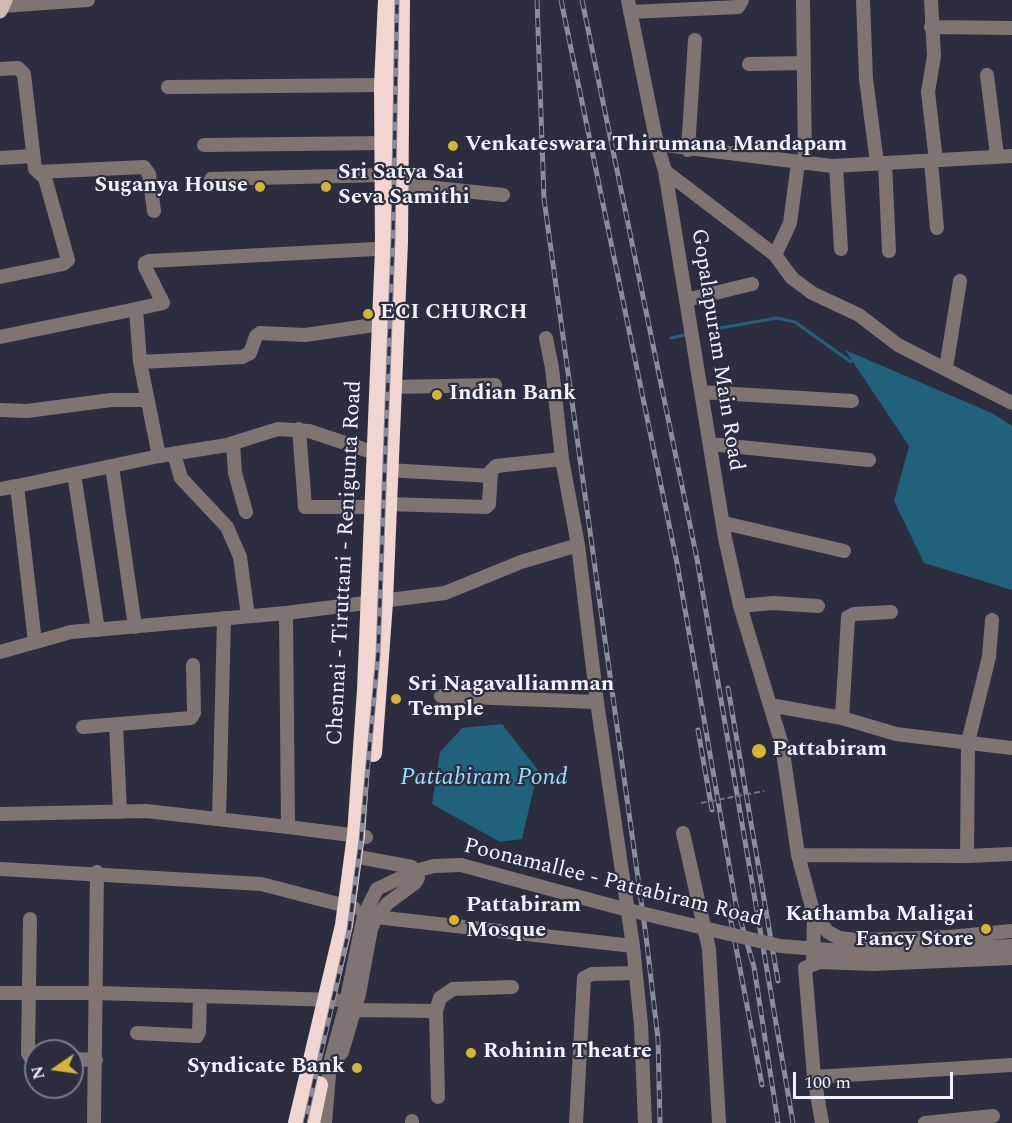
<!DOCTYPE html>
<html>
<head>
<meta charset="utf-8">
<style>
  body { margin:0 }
  #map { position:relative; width:1012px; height:1123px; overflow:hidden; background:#2c2d3f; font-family:Spectral,serif }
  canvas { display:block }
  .north { position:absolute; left:24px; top:1039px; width:60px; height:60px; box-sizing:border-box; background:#2c2d3f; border:2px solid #7b7c8b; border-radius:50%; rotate:257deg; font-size:16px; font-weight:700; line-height:24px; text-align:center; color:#f1f2fe }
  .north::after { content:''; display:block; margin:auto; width:21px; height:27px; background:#d6b534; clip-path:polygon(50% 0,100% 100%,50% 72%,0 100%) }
  .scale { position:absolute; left:793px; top:1072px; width:160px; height:27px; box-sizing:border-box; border:3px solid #f1f2fe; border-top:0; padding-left:8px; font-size:18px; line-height:21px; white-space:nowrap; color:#f1f2fe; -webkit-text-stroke:4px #2c2d3f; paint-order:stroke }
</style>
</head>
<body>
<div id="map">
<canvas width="1012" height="1123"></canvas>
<div class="north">N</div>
<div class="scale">100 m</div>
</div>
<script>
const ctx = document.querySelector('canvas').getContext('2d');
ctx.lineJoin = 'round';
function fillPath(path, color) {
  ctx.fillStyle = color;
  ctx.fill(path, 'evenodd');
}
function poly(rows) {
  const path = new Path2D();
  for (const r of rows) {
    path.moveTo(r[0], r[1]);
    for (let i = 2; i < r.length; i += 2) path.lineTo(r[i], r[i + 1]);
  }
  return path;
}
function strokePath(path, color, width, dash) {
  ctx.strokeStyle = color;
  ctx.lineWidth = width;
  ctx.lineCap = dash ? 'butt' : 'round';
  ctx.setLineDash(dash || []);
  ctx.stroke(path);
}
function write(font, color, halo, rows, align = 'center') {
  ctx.font = font + ' Spectral,serif';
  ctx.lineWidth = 4.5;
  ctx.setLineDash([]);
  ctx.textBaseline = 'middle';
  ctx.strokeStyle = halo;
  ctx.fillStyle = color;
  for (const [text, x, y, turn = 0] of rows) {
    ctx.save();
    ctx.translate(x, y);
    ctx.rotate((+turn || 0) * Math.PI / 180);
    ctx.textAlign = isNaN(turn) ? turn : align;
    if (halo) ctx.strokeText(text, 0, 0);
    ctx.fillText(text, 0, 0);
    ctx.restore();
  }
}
const water = poly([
  [845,350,994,414,1012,426,1012,590,924,563,894,501,909,446],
  [502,724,538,770,522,839,500,842,432,804,440,752,462,728]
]);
const stream = poly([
  [720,328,777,318,795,322,851,362],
  [671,338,685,335]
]);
const minor = poly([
  [628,0,657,144,665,171,725,538,740,606,782,745,798,855,814,915,828,932,839,938,857,940,949,937,1012,931],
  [803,0,805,163],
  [863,0,866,79,877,163],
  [931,0,934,56,928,92,936,161],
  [2,6,88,0],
  [630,12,738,7,742,0],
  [931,27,1012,28],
  [749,64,804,63],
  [0,69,18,68,24,74,35,169,45,178,68,260,63,264,0,277],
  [987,75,997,155],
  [168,87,383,85],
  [657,144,832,166,1012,156],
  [204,145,385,143],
  [688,150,695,40],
  [0,158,33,156],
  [931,162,937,228],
  [885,163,889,251],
  [836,166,841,249],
  [665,171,775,255,792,278,812,293,859,315,898,345,1012,403],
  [38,172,144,167,149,174,154,211],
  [211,179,384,175],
  [398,184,503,195],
  [775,255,790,223,798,163],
  [686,300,752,284],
  [136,309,163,303,145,267,145,263,149,261,394,248],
  [0,337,136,309,140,362,159,456],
  [546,338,552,368,562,459,578,545,597,702,633,946,641,1025,645,1123],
  [140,362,242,357,250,353,256,336,260,333,305,335,381,324],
  [946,368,960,281],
  [392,387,495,385],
  [701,392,852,401],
  [0,410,27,411,111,400,148,400],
  [299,429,305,507,373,507],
  [233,443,235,473,246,512],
  [710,444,869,460],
  [174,454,181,478,227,527,240,557,248,616],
  [112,466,135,627],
  [388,470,491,476],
  [74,474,98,630],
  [0,489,17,486],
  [386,504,486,507,489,504,491,471,496,466,562,459],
  [724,523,844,551],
  [740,606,773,603,818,606],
  [35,642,17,486,159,456,227,445,278,429,309,431,375,453],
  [0,652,71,632,286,613,445,593,521,562,578,545],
  [441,696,597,702],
  [770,705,842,718,896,734,1012,748],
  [842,718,848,617,854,614,891,612],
  [116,724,120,812],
  [83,727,191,718,194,713,193,665],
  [0,814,146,811,288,827,286,613],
  [219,819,224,618],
  [288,827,366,837],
  [683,833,709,949,719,1123],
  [798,855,967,856,1012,854],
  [967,856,968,742,989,657,992,620],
  [0,869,261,884,354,908],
  [415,871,434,866,461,865],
  [376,917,633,946],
  [30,919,28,1053,30,1057,36,1058],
  [813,961,814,915],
  [0,993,97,993,336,1000],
  [355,1010,436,1011],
  [137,1033,197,1036,199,1032,200,996],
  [72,1059,96,1060],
  [330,1063,342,1052,359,994,371,929,376,917,388,903,415,883,418,878,412,867,353,856],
  [814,1077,1012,1065],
  [438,1097,436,1011,440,998,453,989,512,987],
  [94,1123,97,872],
  [325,1123,330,1063,345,1008],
  [412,1123,412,1121],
  [576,1123,584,978,592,974,636,973],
  [822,1123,814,1077,805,968,819,962,873,964,1012,958],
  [925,1123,993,1116]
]);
const major = poly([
  [0,11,5,0]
]);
const highway = poly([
  [373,753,384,602,399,242,401,0],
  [297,1123,344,925,356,835,366,690,384,248,383,85,387,0],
  [311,1123,319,1085]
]);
const rail = poly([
  [537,0,544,199,646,936,658,1039,660,1123],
  [561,0,677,563,736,905,754,967,778,1123],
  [582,0,697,559,793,1123],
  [728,688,778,981],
  [698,730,712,810],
  [728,905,762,1085],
  [305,1123,349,930,361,840,378,655,393,239,397,0]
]);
const pathBridge = poly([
  [701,803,764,791]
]);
const minorBridge = poly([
  [461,865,624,909,780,946,868,953,1012,946],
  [345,1008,364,915,377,889,415,871]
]);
const markers = [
  [453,146,6,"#d6b534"],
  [260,187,6,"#d6b534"],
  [326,187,6,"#d6b534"],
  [368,314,6,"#d6b534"],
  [437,395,6,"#d6b534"],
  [396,699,6,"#d6b534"],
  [759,751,8,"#d6b534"],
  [454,920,6,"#d6b534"],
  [986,929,6,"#d6b534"],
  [471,1053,6,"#d6b534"],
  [357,1068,6,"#d6b534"]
];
const poiNames = [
  ["Venkateswara Thirumana Mandapam",465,146],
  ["Sri Satya Sai",338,174],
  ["Seva Samithi",338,199],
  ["Suganya House",248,187,"right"],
  ["ECI CHURCH",380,314],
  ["Indian Bank",449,395],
  ["Sri Nagavalliamman",408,686],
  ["Temple",408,711],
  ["Pattabiram",772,751],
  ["Pattabiram",466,907],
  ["Mosque",466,932],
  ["Kathamba Maligai",974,916,"right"],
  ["Fancy Store",974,941,"right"],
  ["Rohinin Theatre",483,1053],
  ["Syndicate Bank",345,1068,"right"]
];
const streetNames = [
  ["Gopalapuram Main Road",716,350,81],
  ["Chennai - Tiruttani - Renigunta Road",346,563,-87],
  ["Poonamallee - Pattabiram Road",613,884,14]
];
const waterNames = [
  ["Pattabiram Pond",484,779]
];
fillPath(water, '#20627b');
strokePath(stream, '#20627b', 3);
strokePath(minor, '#807472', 14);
strokePath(major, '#d1bab5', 15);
strokePath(highway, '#f1d5d0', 18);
strokePath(rail, '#8b8c9b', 5);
strokePath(rail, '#2c2d3f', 3, [9]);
strokePath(pathBridge, '#737484', 2, [6, 3]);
strokePath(minorBridge, '#807472', 14);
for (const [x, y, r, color] of markers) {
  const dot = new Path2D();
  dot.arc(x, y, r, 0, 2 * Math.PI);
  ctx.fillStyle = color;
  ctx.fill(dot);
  strokePath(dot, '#2c2d3f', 2);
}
write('bold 22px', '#f1f2fe', '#2c2d3f', poiNames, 'left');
write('22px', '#f1f2fe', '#2c2d3f', streetNames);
write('italic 24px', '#95defe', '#2c2d3f', waterNames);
</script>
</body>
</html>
